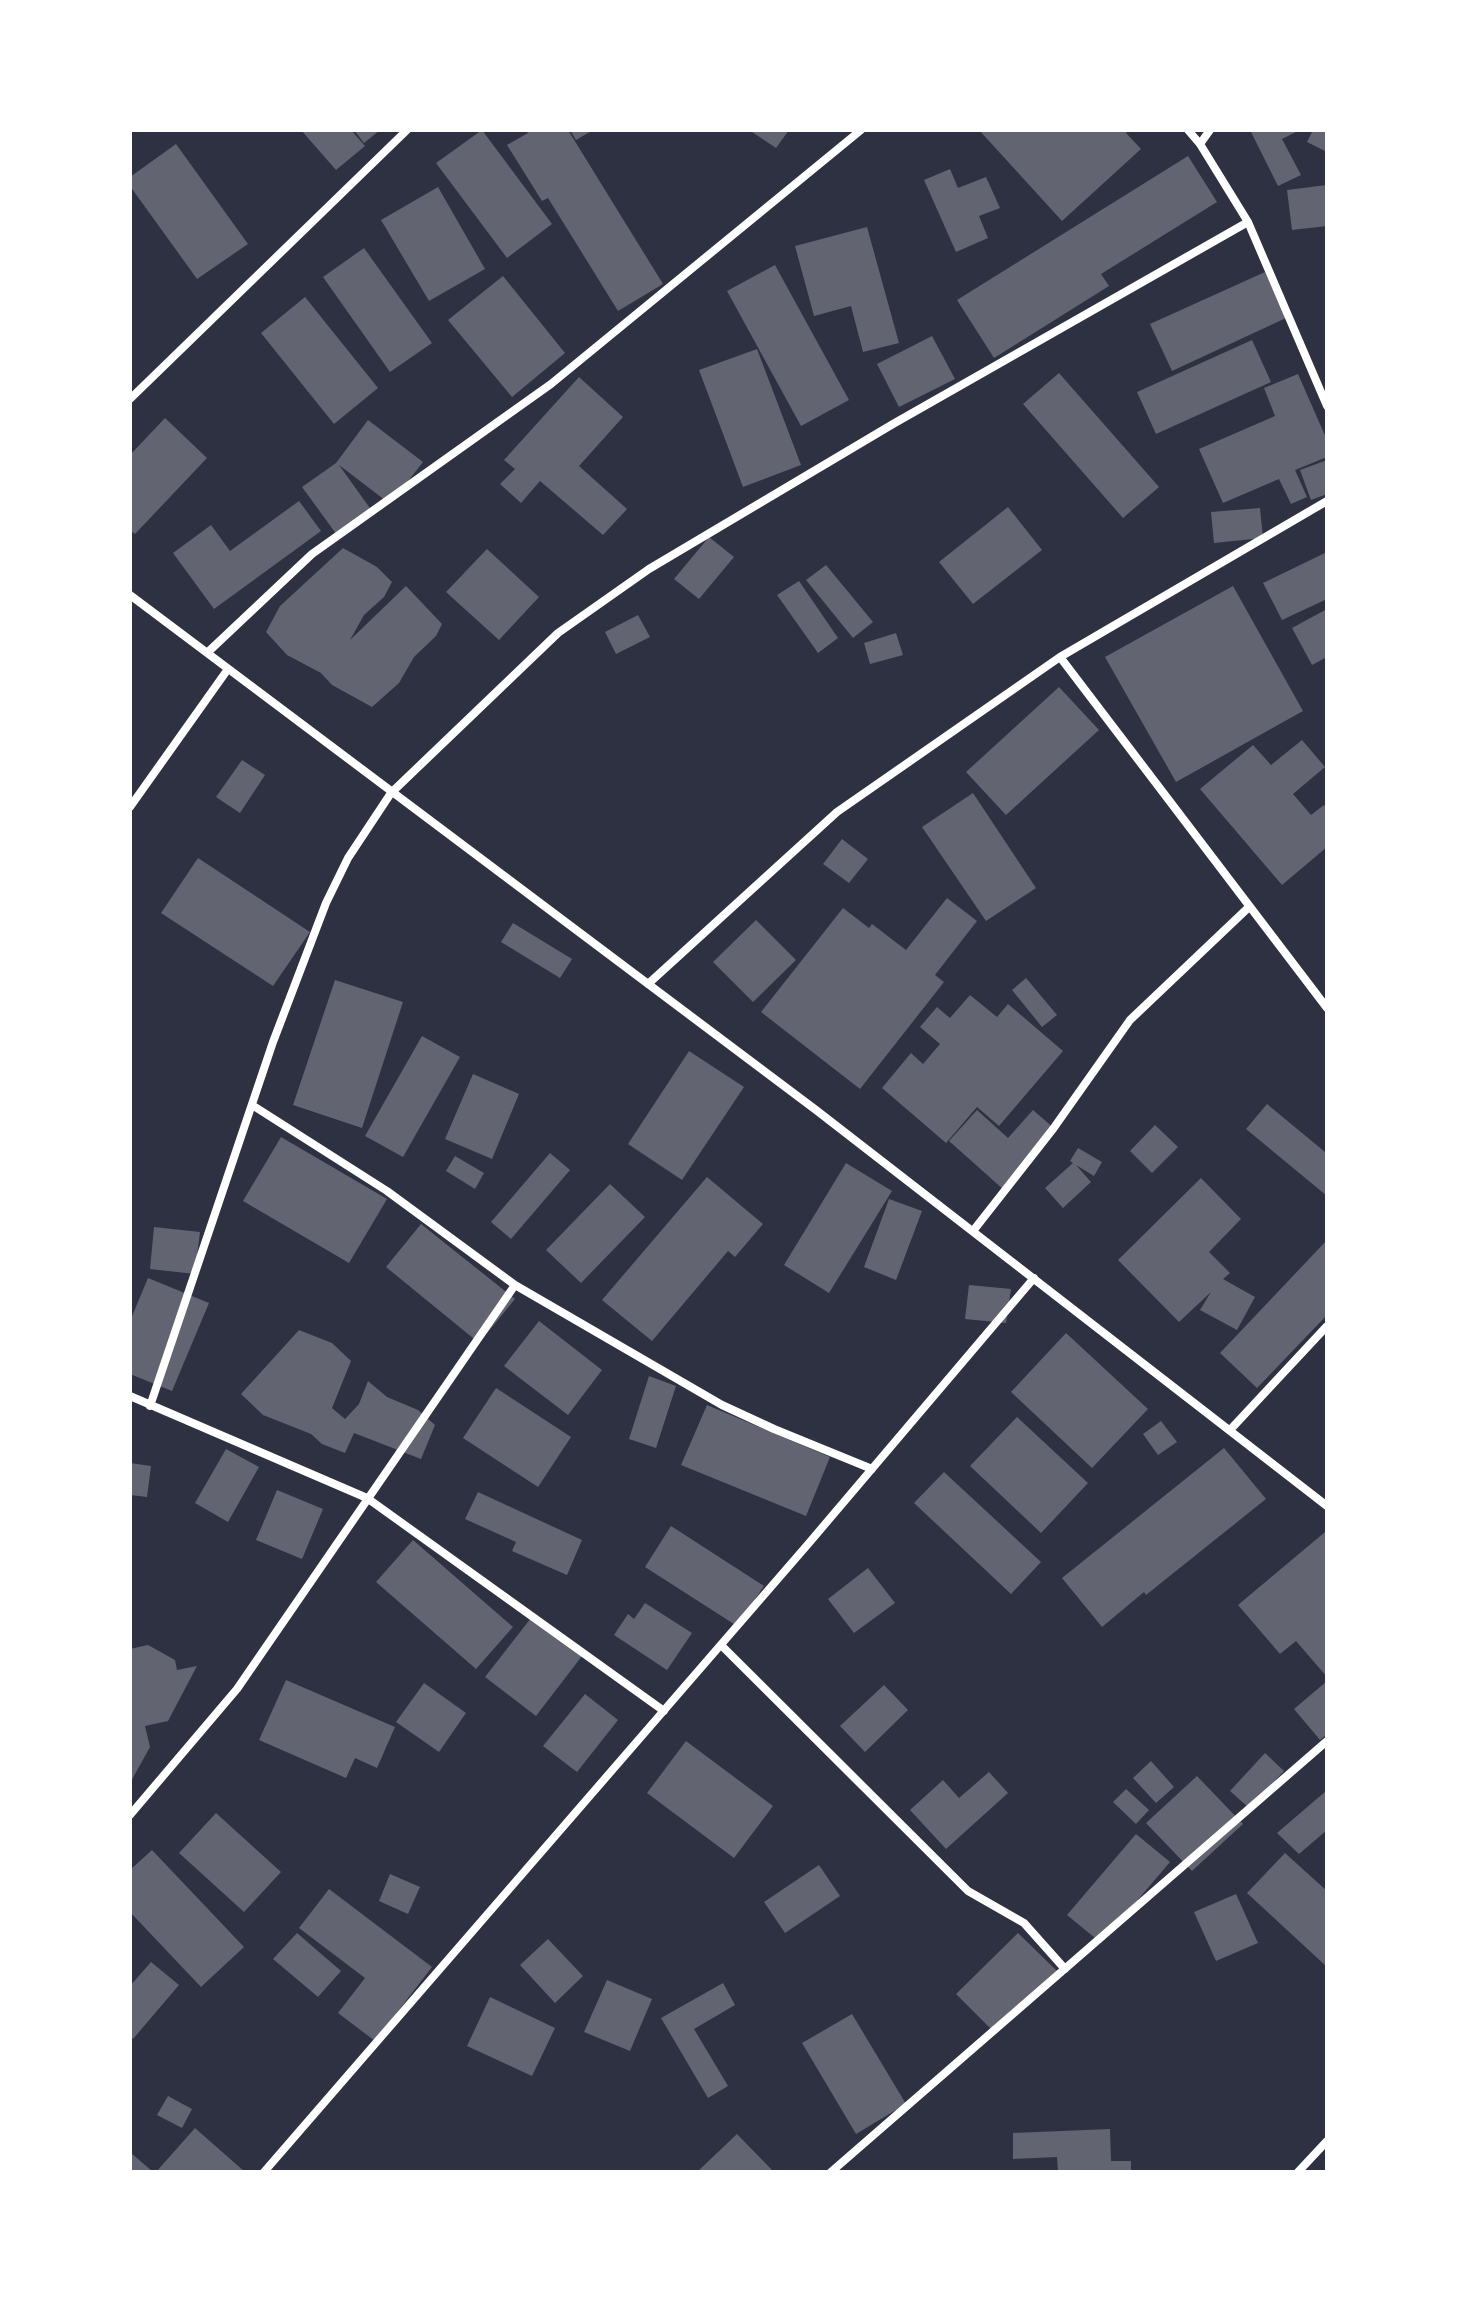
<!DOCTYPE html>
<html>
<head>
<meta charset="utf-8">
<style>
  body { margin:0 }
  #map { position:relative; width:1457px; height:2302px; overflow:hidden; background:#2d3142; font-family:Ubuntu,sans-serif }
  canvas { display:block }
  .frame { position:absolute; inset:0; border:132px solid #fff; pointer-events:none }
</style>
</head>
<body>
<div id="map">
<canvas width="1457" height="2302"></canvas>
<div class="frame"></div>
</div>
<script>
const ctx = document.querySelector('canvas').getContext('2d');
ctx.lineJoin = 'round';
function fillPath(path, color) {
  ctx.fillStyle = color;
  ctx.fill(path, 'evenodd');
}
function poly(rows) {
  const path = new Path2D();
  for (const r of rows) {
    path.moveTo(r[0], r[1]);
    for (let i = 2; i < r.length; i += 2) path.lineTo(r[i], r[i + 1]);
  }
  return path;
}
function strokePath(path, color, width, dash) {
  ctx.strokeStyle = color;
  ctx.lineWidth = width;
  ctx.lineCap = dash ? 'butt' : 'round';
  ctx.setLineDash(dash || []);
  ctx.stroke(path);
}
const building = poly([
  [301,130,351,130,365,146,336,170],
  [354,130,380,130,364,143],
  [482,130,552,224,507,258,436,163],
  [526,130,568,130,663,284,618,311,548,198,542,201,507,145,528,133],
  [570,130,593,130,576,140],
  [749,130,789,130,776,148],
  [979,130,1129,130,1126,133,1141,149,1062,221],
  [1250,130,1300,130,1282,139,1301,175,1278,186],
  [1313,130,1327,130,1327,152,1307,142],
  [176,144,248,244,197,279,130,186,130,177],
  [1188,156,1217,202,1101,274,1109,286,994,358,957,300],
  [950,169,958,188,986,177,1000,208,979,216,988,238,956,252,924,180],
  [1327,185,1327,226,1292,230,1287,190],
  [438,187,485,269,429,301,381,220],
  [867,227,899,343,863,352,851,306,814,316,795,246],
  [364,248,432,343,390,372,323,277],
  [775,265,849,400,801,426,727,291],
  [1265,272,1286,318,1172,371,1150,324],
  [503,276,565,353,512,397,448,320],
  [305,297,378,388,334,424,261,333],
  [932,336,955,379,899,407,877,364],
  [1252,340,1271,382,1156,434,1137,392],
  [757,349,801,465,743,487,699,370],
  [1059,373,1159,487,1123,518,1023,404],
  [1298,374,1327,440,1327,457,1295,470,1307,497,1291,504,1279,479,1223,503,1199,449,1275,416,1264,388],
  [579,377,623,417,579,466,627,509,603,535,540,481,521,503,500,484,515,469,504,460],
  [165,418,207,458,135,534,130,530,130,455],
  [368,420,423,462,390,504,339,465,372,511,337,535,302,487,336,463],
  [1327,460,1327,494,1311,500,1300,470],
  [299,501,321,531,214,609,173,553,211,525,230,551],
  [1008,507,1042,550,973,604,939,562],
  [1260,508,1263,538,1214,543,1211,512],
  [709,537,734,557,699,599,674,579],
  [343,548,377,567,392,582,384,597,364,615,350,640,406,586,442,624,436,636,414,657,399,683,372,707,332,685,321,673,287,655,266,632,280,606],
  [487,549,539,597,499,640,446,592],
  [1327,552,1327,599,1282,620,1263,583],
  [826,565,873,622,853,638,806,580],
  [799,581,838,638,818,653,777,595],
  [1233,586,1303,711,1176,782,1105,657],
  [1327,609,1327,657,1312,665,1292,628],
  [638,615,650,637,616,654,605,632],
  [896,633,903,655,870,664,864,643],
  [1059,687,1099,730,1006,815,966,772],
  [1302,740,1325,767,1293,794,1311,815,1324,805,1327,809,1327,847,1282,885,1200,789,1253,745,1271,765],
  [242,760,265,775,240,813,216,797],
  [973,793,1036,888,986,921,922,827],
  [842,839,868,859,849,883,823,864],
  [198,858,310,932,273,986,161,913],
  [947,898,977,921,935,975,944,982,860,1089,761,1012,843,908,869,928,872,924,906,950],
  [756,920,796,960,753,1002,713,962],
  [513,923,572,959,560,978,501,942],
  [1026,978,1057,1015,1042,1027,1012,990],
  [335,980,403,1002,362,1128,293,1105],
  [970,995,997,1017,1008,1004,1063,1051,999,1126,977,1107,946,1143,882,1088,911,1053,923,1064,940,1044,920,1027,937,1007,950,1018],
  [422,1036,460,1057,403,1157,365,1136],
  [689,1051,744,1087,682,1180,628,1144],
  [473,1074,519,1094,492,1159,445,1139],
  [1267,1104,1325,1152,1327,1150,1327,1196,1246,1129],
  [977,1110,1008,1138,1033,1110,1056,1130,1004,1190,949,1141],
  [1155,1125,1178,1147,1152,1173,1130,1151],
  [281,1137,387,1199,349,1263,243,1201],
  [1078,1148,1102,1162,1094,1176,1076,1165,1091,1182,1063,1208,1045,1188,1073,1163,1070,1161],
  [550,1153,570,1170,511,1239,491,1222],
  [455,1156,484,1173,475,1189,446,1171],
  [846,1163,892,1191,829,1293,784,1265],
  [707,1177,763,1224,735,1257,728,1251,652,1341,602,1300],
  [1201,1178,1241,1219,1209,1252,1230,1273,1223,1279,1255,1297,1237,1330,1200,1310,1211,1292,1179,1322,1118,1260],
  [610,1184,645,1217,581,1283,546,1250],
  [889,1199,922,1211,896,1280,864,1267],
  [421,1224,515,1299,479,1343,386,1267],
  [154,1227,200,1232,195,1274,150,1269],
  [1327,1240,1327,1315,1257,1388,1220,1353],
  [148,1278,209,1303,172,1391,130,1374,130,1321],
  [969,1285,1011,1289,1006,1323,965,1319],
  [539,1321,602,1370,568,1415,504,1366],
  [299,1330,332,1343,351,1361,332,1408,345,1419,359,1404,368,1381,387,1397,418,1410,435,1425,421,1459,354,1433,345,1453,322,1444,311,1434,263,1415,241,1394],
  [1066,1333,1148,1409,1092,1468,1011,1392],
  [649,1376,676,1386,656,1448,629,1439],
  [496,1388,571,1437,538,1487,463,1438],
  [707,1405,830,1457,806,1516,681,1465],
  [1017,1417,1088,1483,1041,1533,970,1466],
  [1161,1421,1177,1442,1158,1455,1143,1434],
  [1224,1448,1266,1499,1146,1595,1144,1592,1102,1627,1062,1578],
  [226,1449,259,1467,228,1522,195,1503],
  [130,1463,151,1466,147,1497,130,1495],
  [944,1472,1041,1562,1011,1594,914,1503],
  [277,1490,323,1509,302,1559,256,1540],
  [478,1492,582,1540,567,1575,512,1551,516,1542,465,1519],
  [671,1526,764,1586,737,1626,645,1567],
  [1325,1532,1327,1534,1327,1677,1296,1641,1280,1654,1238,1605],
  [413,1540,513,1627,476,1669,376,1582],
  [868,1568,895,1603,854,1633,828,1599],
  [645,1603,692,1633,667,1670,614,1635,628,1614,634,1619],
  [531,1618,582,1656,536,1716,485,1677],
  [148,1645,175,1660,177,1670,197,1666,168,1721,145,1726,150,1747,130,1783,130,1649],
  [286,1680,395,1727,377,1768,355,1758,346,1778,259,1740],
  [1327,1681,1327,1734,1320,1740,1294,1709],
  [424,1683,466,1713,439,1752,396,1722],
  [884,1685,908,1710,865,1752,840,1726],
  [585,1694,618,1720,577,1772,543,1746],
  [686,1741,773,1806,734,1858,647,1793],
  [1265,1753,1284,1771,1249,1808,1230,1791],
  [1151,1761,1174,1787,1156,1803,1133,1778],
  [989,1772,1008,1793,946,1849,910,1810,943,1780,959,1798],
  [1197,1776,1243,1824,1192,1871,1146,1823],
  [1126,1789,1149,1810,1136,1824,1113,1802],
  [1326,1791,1327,1830,1299,1854,1277,1833],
  [216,1813,281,1872,244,1912,179,1853],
  [1136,1834,1170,1862,1101,1943,1067,1915],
  [152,1850,244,1947,201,1987,130,1912,130,1870],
  [1285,1853,1327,1891,1327,1967,1247,1893],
  [819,1865,840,1896,785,1933,764,1902],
  [390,1874,420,1887,408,1914,379,1901],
  [329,1889,432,1967,375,2041,338,2013,365,1978,299,1928],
  [1236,1894,1258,1943,1216,1961,1194,1912],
  [297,1933,341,1971,318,1997,273,1959],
  [1018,1933,1058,1972,996,2034,956,1994],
  [548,1939,583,1976,555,2003,520,1965],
  [151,1962,179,1985,133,2039,130,2036,130,1986],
  [607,1980,652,1999,630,2051,584,2032],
  [723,1983,735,2005,694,2029,728,2086,708,2098,661,2018],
  [490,1997,555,2028,532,2076,467,2046],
  [852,2014,906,2104,856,2134,802,2043],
  [168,2096,192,2109,182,2128,157,2115],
  [195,2128,245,2172,156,2172],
  [1110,2129,1111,2161,1131,2161,1131,2172,1058,2172,1057,2157,1013,2159,1013,2133],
  [737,2134,774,2172,697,2172],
  [130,2152,153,2172,130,2172]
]);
const minor = poly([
  [1188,130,1200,144,1248,222,1327,406],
  [1200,144,1210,130],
  [130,399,407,130],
  [130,595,816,1110,1327,1506],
  [207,653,312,554,551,384,861,130],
  [1060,657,1327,1008],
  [130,807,228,669],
  [648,984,837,812,1060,657,1327,501],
  [252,1105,387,1191,515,1285,722,1405,774,1429,872,1469],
  [973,1231,1053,1129,1130,1020,1249,907],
  [130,1396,367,1498,664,1711],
  [150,1406,273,1042,326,903,348,858,391,793,558,633,649,569,893,424,1248,222],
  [1230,1430,1327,1326],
  [721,1645,968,1891,1024,1923,1065,1969],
  [130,1815,237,1689,515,1285],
  [264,2172,809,1543,1034,1278],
  [831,2172,1327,1741],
  [1298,2172,1327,2141]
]);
fillPath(building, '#626471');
strokePath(minor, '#fff', 8);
</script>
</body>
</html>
